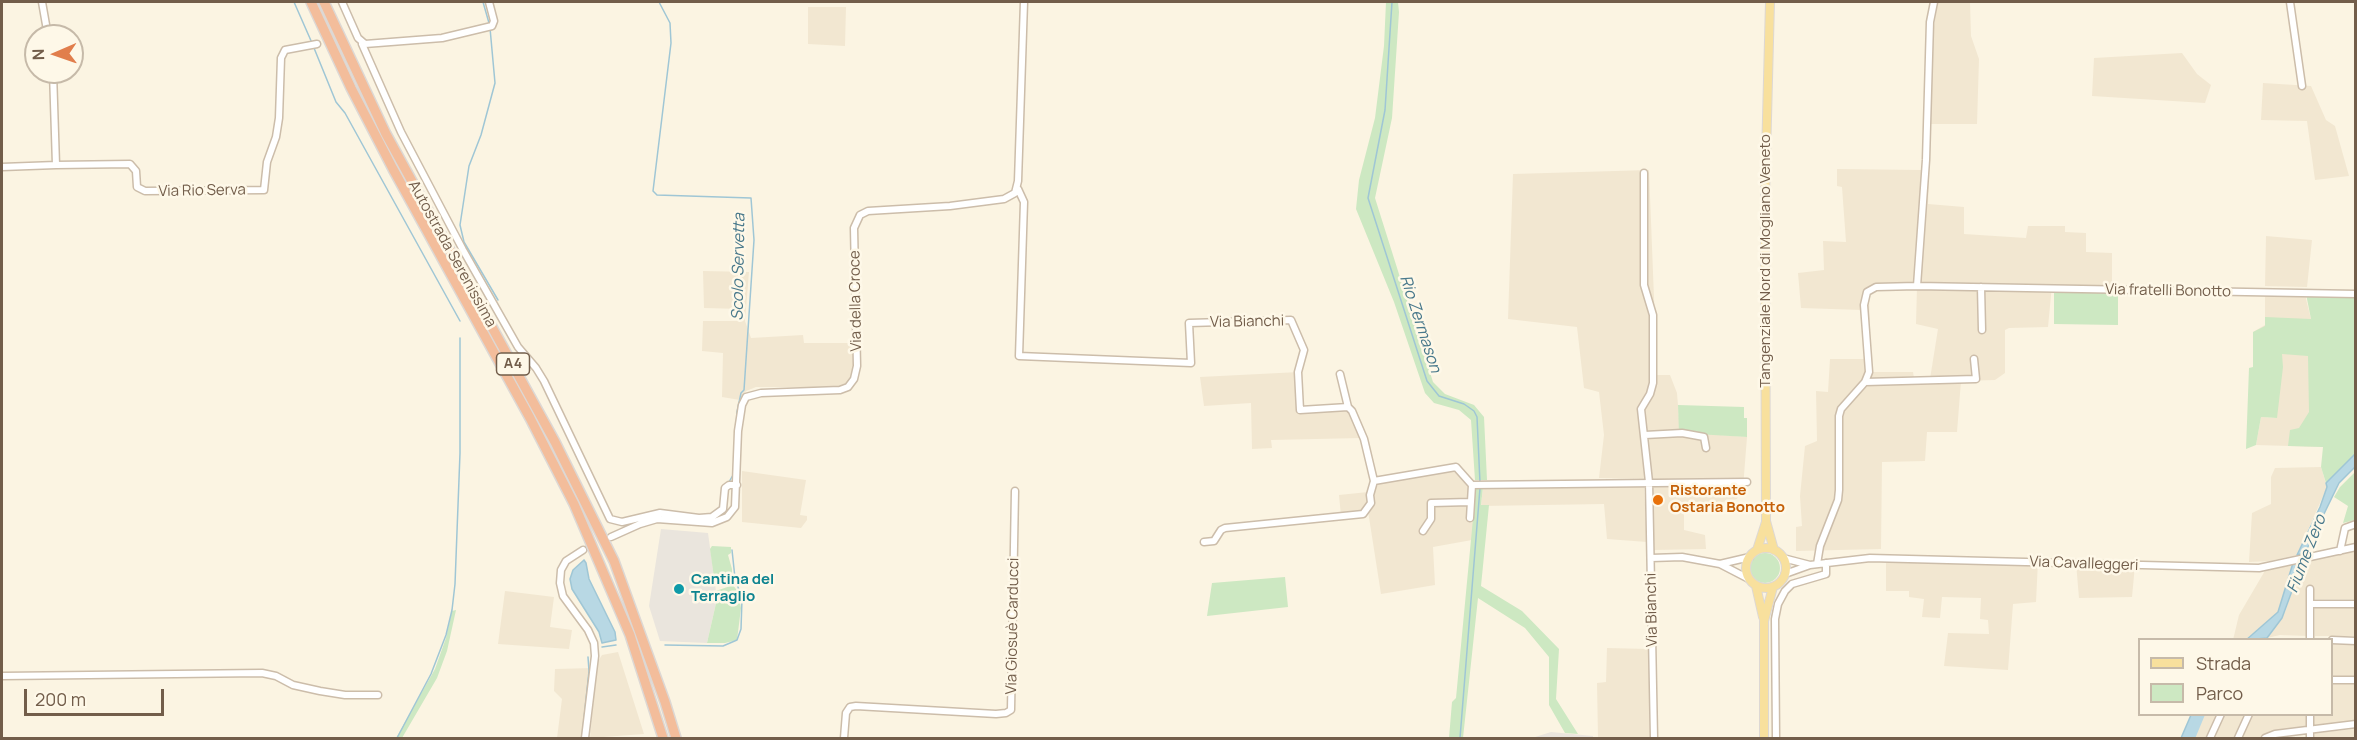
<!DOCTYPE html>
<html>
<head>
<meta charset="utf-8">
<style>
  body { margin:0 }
  #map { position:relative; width:2357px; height:740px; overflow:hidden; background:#fbf4e2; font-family:Manrope,sans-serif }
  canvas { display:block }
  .frame { position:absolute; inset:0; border:3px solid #725d4a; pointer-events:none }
  .legend { position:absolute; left:2138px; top:638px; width:195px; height:78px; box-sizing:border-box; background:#fef8e8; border:2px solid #c6baa9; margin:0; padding:8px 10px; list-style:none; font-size:18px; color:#725d4a }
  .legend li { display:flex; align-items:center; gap:12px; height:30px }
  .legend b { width:30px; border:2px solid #c6baa9 }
  .north { position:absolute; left:24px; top:24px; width:60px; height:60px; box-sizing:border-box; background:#fef8e8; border:2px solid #c6baa9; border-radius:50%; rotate:268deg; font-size:16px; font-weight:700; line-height:24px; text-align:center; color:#725d4a }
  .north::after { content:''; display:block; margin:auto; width:21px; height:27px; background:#e17e4c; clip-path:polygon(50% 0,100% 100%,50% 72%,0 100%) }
  .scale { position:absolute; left:24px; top:689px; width:140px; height:27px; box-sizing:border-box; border:3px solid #725d4a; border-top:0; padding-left:8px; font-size:18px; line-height:21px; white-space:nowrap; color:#725d4a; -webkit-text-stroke:4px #fef8e8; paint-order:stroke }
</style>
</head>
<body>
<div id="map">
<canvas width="2357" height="740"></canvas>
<div class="frame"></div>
<ul class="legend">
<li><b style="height:8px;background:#f8e09d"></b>Strada</li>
<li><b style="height:16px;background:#cde8c2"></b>Parco</li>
</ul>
<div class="north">N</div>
<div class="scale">200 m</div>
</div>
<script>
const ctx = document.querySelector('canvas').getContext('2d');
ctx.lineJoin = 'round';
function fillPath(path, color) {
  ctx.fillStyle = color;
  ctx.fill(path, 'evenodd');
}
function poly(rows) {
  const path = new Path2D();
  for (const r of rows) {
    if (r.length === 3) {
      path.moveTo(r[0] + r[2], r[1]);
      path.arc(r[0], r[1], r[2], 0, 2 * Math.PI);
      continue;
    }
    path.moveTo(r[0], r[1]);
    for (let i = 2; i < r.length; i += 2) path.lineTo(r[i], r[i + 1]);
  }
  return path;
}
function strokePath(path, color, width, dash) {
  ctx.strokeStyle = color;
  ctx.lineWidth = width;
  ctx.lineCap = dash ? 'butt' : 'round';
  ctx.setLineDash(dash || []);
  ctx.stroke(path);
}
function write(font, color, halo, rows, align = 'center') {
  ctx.font = font + ' Manrope,sans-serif';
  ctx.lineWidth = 5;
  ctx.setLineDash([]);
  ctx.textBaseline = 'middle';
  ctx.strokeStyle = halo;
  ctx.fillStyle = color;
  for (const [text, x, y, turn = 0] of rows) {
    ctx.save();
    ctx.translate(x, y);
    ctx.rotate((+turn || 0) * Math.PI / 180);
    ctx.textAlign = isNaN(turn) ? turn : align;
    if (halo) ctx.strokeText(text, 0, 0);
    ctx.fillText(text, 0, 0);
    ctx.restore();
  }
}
const residential = poly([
  [1938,2,1970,2,1971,36,1979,59,1977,124,1930,124,1932,38],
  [808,7,846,7,845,46,808,44],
  [2182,53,2197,74,2211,85,2205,103,2092,96,2094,58],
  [2263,83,2311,86,2326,120,2335,126,2349,176,2315,180,2307,121,2261,120],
  [1837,169,1922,170,1929,174,1928,204,1964,207,1964,234,2026,238,2028,226,2065,226,2065,232,2086,233,2086,252,2112,253,2112,287,2052,285,2048,327,2009,328,2005,330,2005,373,1995,380,1961,381,1957,432,1927,432,1925,461,1882,462,1881,549,1796,551,1796,527,1802,526,1800,496,1805,446,1817,441,1816,391,1828,392,1830,359,1864,359,1862,310,1801,308,1798,273,1824,270,1823,241,1846,242,1842,187,1837,186],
  [1917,287,1916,324,1938,329,1930,379,1914,378,1913,372,1871,372,1869,295,1871,291,1879,289],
  [1649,170,1657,375,1670,375,1677,393,1680,432,1747,437,1743,488,1737,499,1684,510,1684,530,1705,535,1706,549,1654,550,1651,482,1647,479,1599,478,1604,435,1599,392,1584,388,1577,327,1508,319,1513,174],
  [2266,236,2312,240,2307,287,2265,286],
  [703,271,749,272,745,321,751,338,803,335,804,343,854,343,853,372,848,384,835,387,756,387,746,391,740,400,722,397,723,353,702,351,703,321,742,321,742,309,704,308],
  [2265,293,2306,294,2306,299,2313,327,2323,447,2256,445,2261,417,2277,418,2253,332,2265,325],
  [1299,372,1300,409,1350,408,1361,438,1271,440,1272,448,1252,449,1251,403,1204,406,1200,377],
  [2321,467,2327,487,2297,555,2270,561,2249,562,2252,513,2271,504,2271,477,2275,468],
  [1455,469,1476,487,1472,540,1433,547,1435,585,1381,594,1368,511,1341,516,1339,495,1368,492,1370,480,1378,482],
  [742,471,806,480,800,515,807,516,807,520,801,528,742,522],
  [1644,486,1647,542,1607,539,1604,504,1481,506,1483,487],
  [2355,548,2355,599,2312,599,2308,636,2280,635,2267,638,2285,612,2303,561],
  [1886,556,2038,561,2036,602,2013,604,2008,670,1944,666,1948,633,1989,634,1988,620,1980,619,1981,598,1942,597,1940,618,1922,617,1924,599,1909,597,1909,591,1886,591],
  [2076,563,2135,565,2132,597,2079,598],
  [2293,563,2278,612,2246,639,2233,640,2239,615,2266,569],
  [505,591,554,597,550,627,572,630,569,649,498,644],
  [2315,606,2355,606,2355,636,2315,636],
  [2332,643,2355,643,2355,721,2314,727,2314,715,2332,714],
  [1607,648,1649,649,1651,738,1598,738,1597,683,1606,682],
  [618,652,644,734,590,738,597,663,602,655],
  [593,668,586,738,557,738,562,699,554,691,555,669],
  [2201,715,2220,715,2209,738,2190,738],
  [2225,715,2307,715,2307,728,2292,729,2260,738,2213,738],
  [2355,729,2355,738,2314,738,2315,733]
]);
const industrial = poly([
  [661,529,708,533,717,599,707,643,660,641,649,606],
  [1551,732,1593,736,1593,738,1532,738]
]);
const green = poly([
  [1386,2,1398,2,1399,12,1392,118,1375,198,1433,382,1445,394,1474,405,1484,417,1487,480,1475,480,1471,420,1459,410,1434,403,1425,393,1394,302,1356,209,1359,180,1375,118,1384,46],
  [2054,293,2118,293,2118,325,2054,324],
  [2306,294,2355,295,2355,454,2326,483,2321,467,2323,447,2288,446,2290,430,2299,428,2309,412,2308,356,2282,354,2283,367,2277,418,2261,417,2256,445,2246,449,2249,368,2253,367,2253,332,2265,326,2265,317,2311,319],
  [1678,405,1744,407,1744,418,1747,418,1747,437,1679,433],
  [2355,472,2355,520,2343,523,2348,506,2334,497,2340,487],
  [1476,487,1483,487,1481,505,1489,505,1481,586,1522,611,1559,649,1556,699,1578,734,1565,733,1549,705,1549,657,1525,628,1478,598,1463,738,1449,738,1452,702,1456,698],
  [712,546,731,547,731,553,728,555,732,569,732,579,715,585,710,549],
  [1765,568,15],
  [1285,577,1288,607,1207,616,1212,583],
  [733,585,738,592,741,608,737,640,725,643,707,643,717,599,716,591],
  [456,610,447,651,437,678,402,738,396,738,435,669,446,638,452,611]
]);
const water = poly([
  [2355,454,2355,467,2339,483,2305,553,2297,555,2320,507,2327,487,2326,483,2355,454],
  [584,560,586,563,589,579,615,632,616,640,602,643,599,632,572,589,570,579,573,570,584,560],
  [2303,561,2282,618,2267,638,2246,640,2278,612,2293,563,2303,561],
  [2191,715,2201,715,2190,738,2181,738,2191,715]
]);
const stream = poly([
  [294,2,312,43],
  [483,2,489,23],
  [659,2,670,23,671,43,653,191,657,195,751,198,754,240,744,390,741,393,737,412,734,467],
  [1392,2,1385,110,1368,198,1427,381,1439,396,1464,404,1474,411,1477,417,1480,483],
  [490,28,495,83,481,135,469,166,460,225,464,242,498,300],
  [314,48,336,102,345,113,460,321],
  [729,482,733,475],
  [665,645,723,646,737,640,741,629,742,599,735,578,732,550],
  [602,647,616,645],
  [397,738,431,674,446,635,452,610,455,584,460,453,460,338],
  [582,738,589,671,588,657],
  [1460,738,1480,488]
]);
const river = poly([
  [2191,738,2201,714]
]);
const minorTunnel = poly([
  [583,550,611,537]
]);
const minor = poly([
  [42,2,48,36],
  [342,2,358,38,365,44,442,38,492,26,494,21,489,2],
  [2290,2,2302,86],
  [362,44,401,132,463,250,518,347,536,368,544,381,610,519,622,522,660,513,699,518,712,517,723,509,725,488,729,485,737,485],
  [56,165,130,164,136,171,137,187,145,191,264,190,267,162,276,137,279,118,281,58,285,50,317,44],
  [2,167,56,165,53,72],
  [1644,173,1644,285,1653,315,1653,383,1650,394,1641,409,1649,482,1654,738],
  [1018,189,1024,202,1019,356,1191,363,1189,323,1291,320,1304,350,1298,372,1300,410,1348,407,1352,411,1364,439,1374,481,1456,467,1472,485,1747,482],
  [1917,286,2356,294],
  [1981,287,1982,330],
  [1340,374,1348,407],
  [1865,382,1976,379,1974,359],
  [1645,435,1682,433,1704,437,1706,448],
  [1470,518,1472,485],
  [1423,531,1431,519,1431,503,1470,502],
  [611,537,640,524,657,519,712,523,727,517,735,507,738,431,742,405,746,397,761,393,840,390,848,387,854,379,857,366,854,228,860,215,868,211,950,206,1004,199,1015,193,1018,181,1024,2],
  [1204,542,1214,541,1221,530,1225,528,1363,514,1371,503,1370,495,1374,481],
  [583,550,566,561,561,570,560,583,563,596,588,630,594,643,595,656,585,738],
  [2340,551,2345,528,2356,524],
  [1651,558,1682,557,1720,564],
  [1783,558,1810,565],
  [1817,564,1820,546,1838,500,1839,490,1839,416,1841,409,1865,382,1869,372,1864,305,1867,292,1876,287,1917,286,1926,160,1930,22,1934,2],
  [1785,574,1810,565,1870,558,2259,568,2356,547],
  [1749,579,1720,564,1750,557],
  [2310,589,2310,640],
  [2310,604,2356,604],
  [2332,640,2356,641],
  [2,676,262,673,276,676,293,685,320,691,345,695,378,695],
  [2332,680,2356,680],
  [844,738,846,713,850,707,856,706,996,714,1006,713,1011,710,1015,491],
  [1776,738,1775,619,1778,604,1785,591,1792,584,1826,574,1826,563],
  [2210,738,2221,714],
  [2238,738,2249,714],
  [2265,738,2275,734,2356,724],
  [2310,738,2310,714]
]);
const major = poly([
  [1770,2,1765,196,1766,521,1774,550],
  [1766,568,20],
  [1757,550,1766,522],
  [1756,586,1763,617],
  [1764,738,1764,621,1773,587]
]);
const highway = poly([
  [311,2,351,88,393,169,530,418,574,504,630,635,663,738],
  [324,2,386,134,555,442,614,561,665,702,676,738]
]);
const markers = [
  [1658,500,6,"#e8710a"],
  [679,589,6,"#0f9aa8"]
];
const shields = [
  [513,364,33]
];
const shieldNames = [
  ["A4",513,364]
];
const streetNames = [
  ["Via Rio Serva",202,191,-1],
  ["Autostrada Serenissima",452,254,61],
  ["Tangenziale Nord di Mogliano Veneto",1766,261,-90],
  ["Via fratelli Bonotto",2168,291,1],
  ["Via della Croce",856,301,-91],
  ["Via Bianchi",1247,322,-1],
  ["Via Cavalleggeri",2084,564,2],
  ["Via Bianchi",1652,610,-91],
  ["Via Giosuè Carducci",1013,626,-89]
];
const foodNames = [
  ["Ristorante",1670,491],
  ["Ostaria Bonotto",1670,508]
];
const cultureNames = [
  ["Cantina del",691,580],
  ["Terraglio",691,597]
];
const waterNames = [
  ["Scolo Servetta",739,267,-89],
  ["Rio Zermason",1420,324,72],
  ["Fiume Zero",2307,554,-69]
];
fillPath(residential, '#f2e7d1');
fillPath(industrial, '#eae5dd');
fillPath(green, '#cde8c2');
fillPath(water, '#b8d8e4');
strokePath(water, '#9fc6d5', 1.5);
strokePath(stream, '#9fc6d5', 1.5);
strokePath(river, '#b8d8e4', 8);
strokePath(minorTunnel, '#d9cebc', 6, [6, 3]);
strokePath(minor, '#ccbdaa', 9);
strokePath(major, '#ddd8d4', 10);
strokePath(highway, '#ddd8d4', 12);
strokePath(minor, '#fff', 6);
strokePath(major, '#f8e09d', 8);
strokePath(highway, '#f3bd9b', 9);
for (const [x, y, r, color] of markers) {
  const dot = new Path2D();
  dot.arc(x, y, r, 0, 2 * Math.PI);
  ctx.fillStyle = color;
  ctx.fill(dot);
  strokePath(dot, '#fef8e8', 2);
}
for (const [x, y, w] of shields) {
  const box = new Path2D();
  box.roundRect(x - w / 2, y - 11, w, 22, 4.5);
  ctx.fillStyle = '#fef8e8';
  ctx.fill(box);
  strokePath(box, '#725d4a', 1.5);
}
write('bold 14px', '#725d4a', null, shieldNames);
write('15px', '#725d4a', '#fef8e8', streetNames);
write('bold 15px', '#c56008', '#fef8e8', foodNames, 'left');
write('bold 15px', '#0d838f', '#fef8e8', cultureNames, 'left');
write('italic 16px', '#48788b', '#fef8e8', waterNames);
</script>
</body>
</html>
